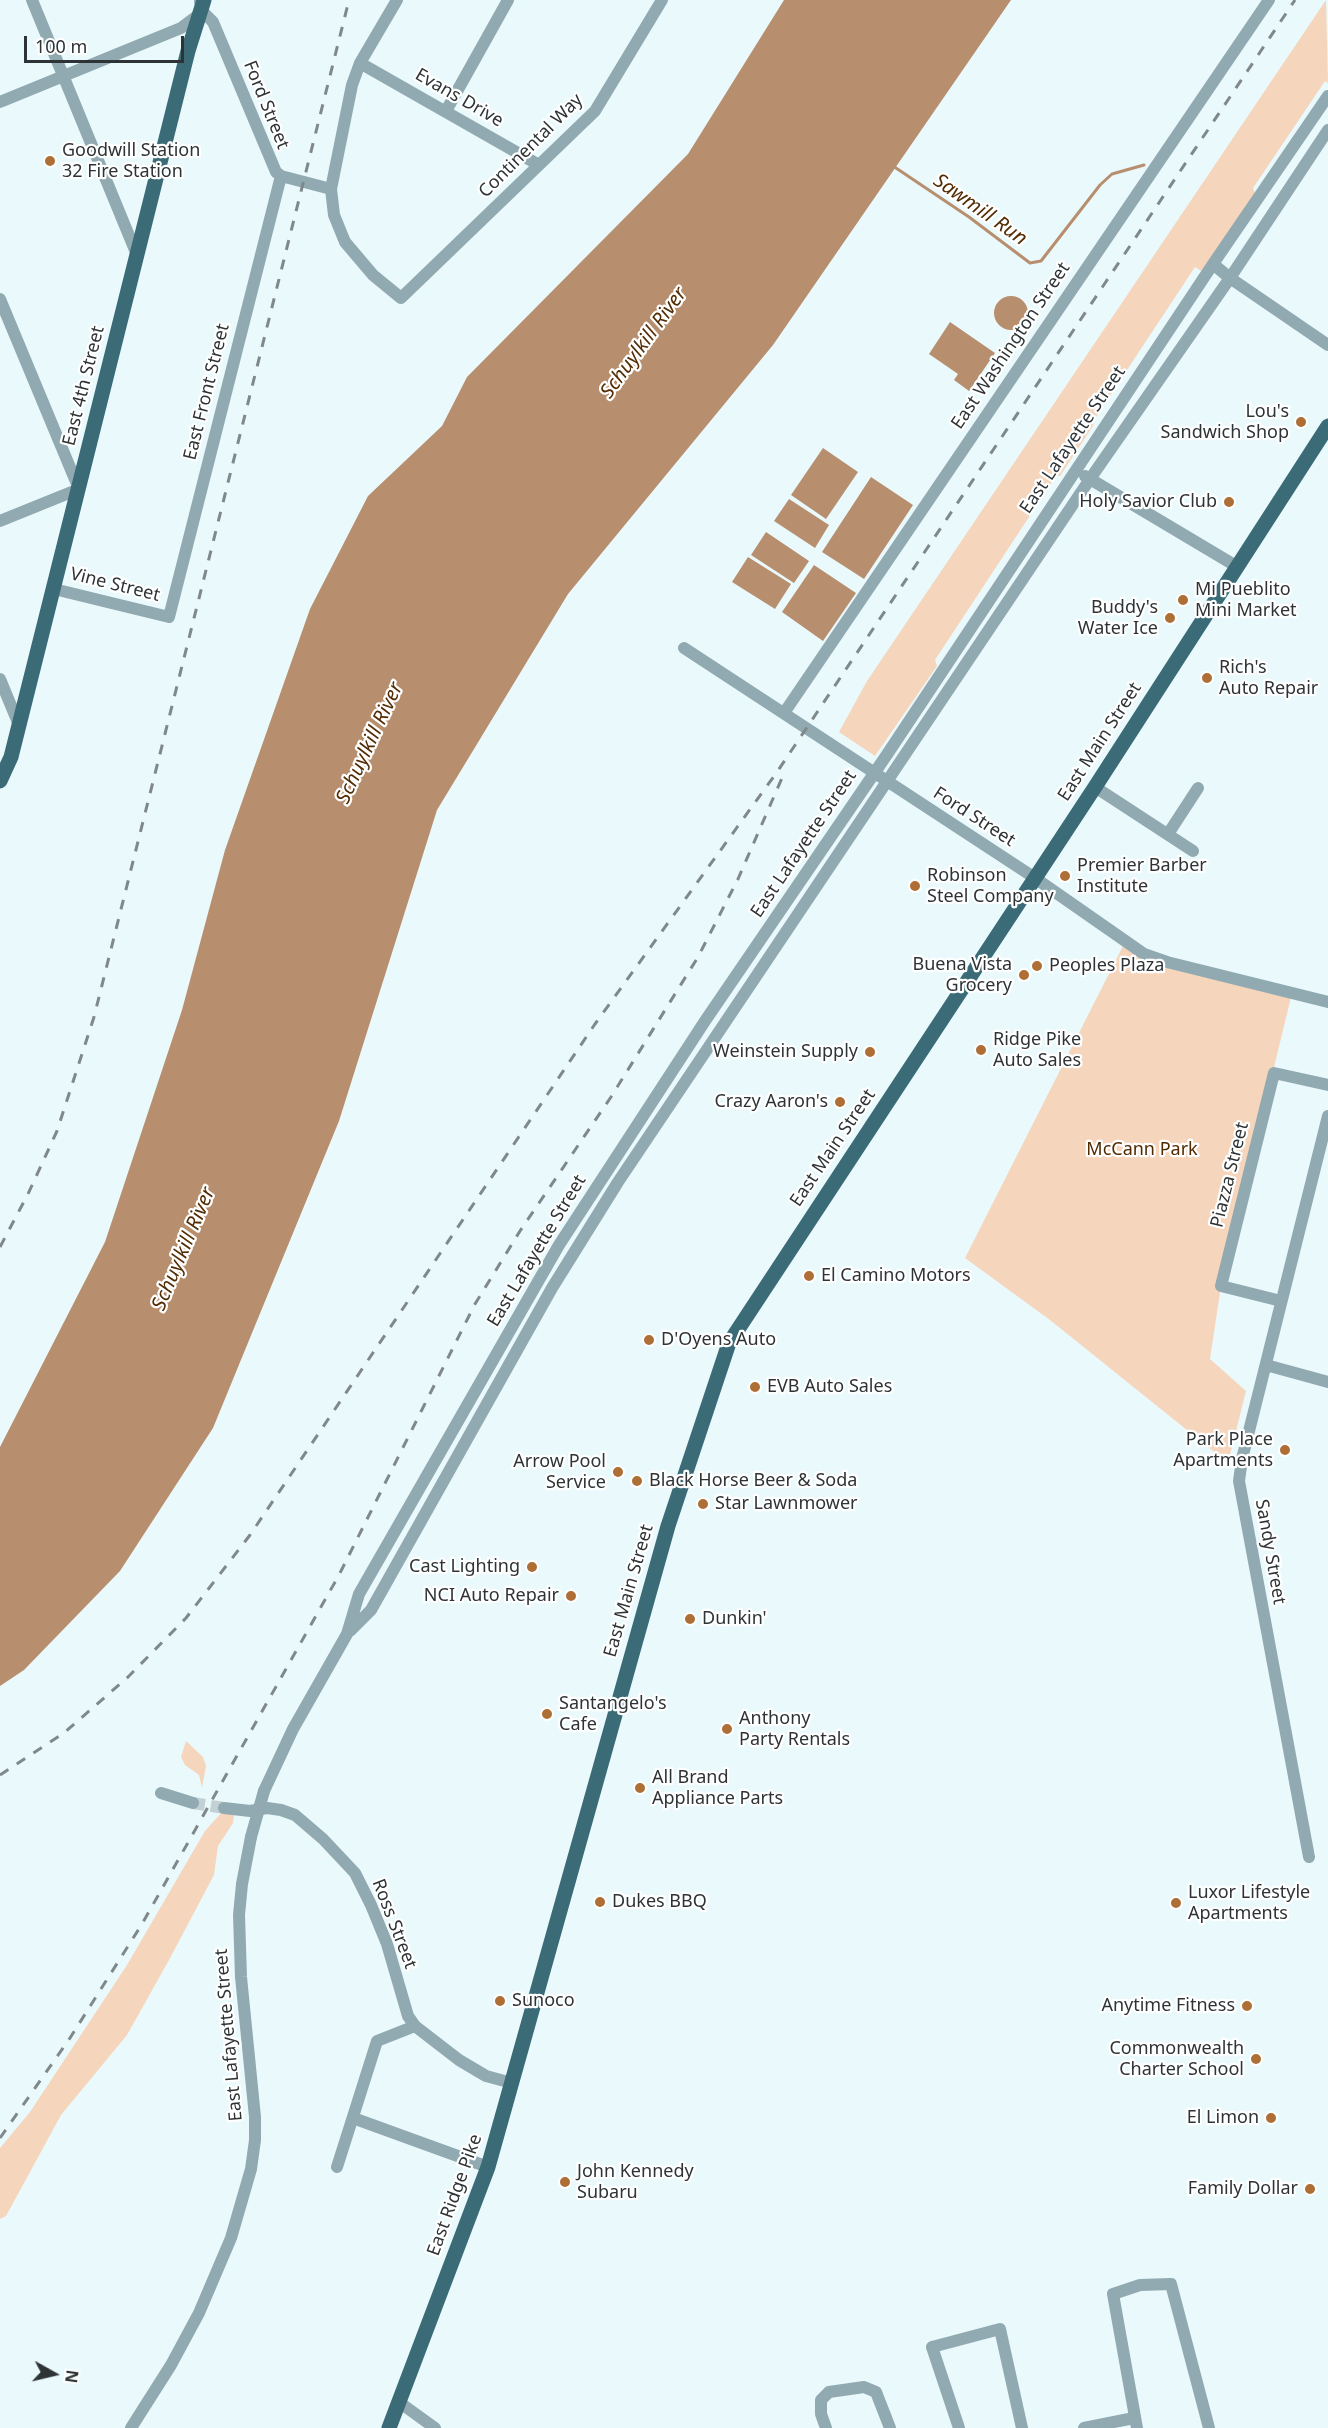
<!DOCTYPE html>
<html>
<head>
<meta charset="utf-8">
<style>
  body { margin:0 }
  #map { position:relative; width:1328px; height:2428px; overflow:hidden; background:#eaf9fc; font-family:"Noto Sans",sans-serif }
  canvas { display:block }
  .north { position:absolute; left:24px; top:2344px; width:60px; height:60px; -webkit-text-stroke:4px #fff; paint-order:stroke; rotate:98deg; font-size:16px; font-weight:700; line-height:24px; text-align:center; color:#2e3335 }
  .north::after { content:''; display:block; margin:auto; width:21px; height:27px; background:#2e3335; clip-path:polygon(50% 0,100% 100%,50% 72%,0 100%) }
  .scale { position:absolute; left:24px; top:36px; width:160px; height:27px; box-sizing:border-box; border:3px solid #2e3335; border-top:0; padding-left:8px; font-size:18px; line-height:21px; white-space:nowrap; color:#2e3335; -webkit-text-stroke:4px #fff; paint-order:stroke }
</style>
</head>
<body>
<div id="map">
<canvas width="1328" height="2428"></canvas>
<div class="north">N</div>
<div class="scale">100 m</div>
</div>
<script>
const ctx = document.querySelector('canvas').getContext('2d');
ctx.lineJoin = 'round';
function fillPath(path, color) {
  ctx.fillStyle = color;
  ctx.fill(path, 'evenodd');
}
function poly(rows) {
  const path = new Path2D();
  for (const r of rows) {
    if (r.length === 3) {
      path.moveTo(r[0] + r[2], r[1]);
      path.arc(r[0], r[1], r[2], 0, 2 * Math.PI);
      continue;
    }
    path.moveTo(r[0], r[1]);
    for (let i = 2; i < r.length; i += 2) path.lineTo(r[i], r[i + 1]);
  }
  return path;
}
function strokePath(path, color, width, dash) {
  ctx.strokeStyle = color;
  ctx.lineWidth = width;
  ctx.lineCap = dash ? 'butt' : 'round';
  ctx.setLineDash(dash || []);
  ctx.stroke(path);
}
function write(font, color, halo, rows, align = 'center') {
  ctx.font = font + ' "Noto Sans",sans-serif';
  ctx.lineWidth = 4.5;
  ctx.setLineDash([]);
  ctx.textBaseline = 'middle';
  ctx.strokeStyle = halo;
  ctx.fillStyle = color;
  for (const [text, x, y, turn = 0] of rows) {
    ctx.save();
    ctx.translate(x, y);
    ctx.rotate((+turn || 0) * Math.PI / 180);
    ctx.textAlign = isNaN(turn) ? turn : align;
    if (halo) ctx.strokeText(text, 0, 0);
    ctx.fillText(text, 0, 0);
    ctx.restore();
  }
}
const green = poly([
  [1326,0,1328,83,1325,81,1253,188,1255,193,1203,272,1195,267,1094,420,1093,426,1060,476,1056,476,935,660,937,666,875,756,839,732,867,681],
  [1125,942,1144,954,1292,993,1221,1286,1210,1359,1246,1391,1228,1463,1050,1320,965,1258],
  [186,1741,203,1757,206,1766,202,1788,199,1775,185,1765,181,1757],
  [222,1812,234,1814,233,1823,218,1846,214,1875,169,1960,127,2035,61,2115,6,2216,0,2219,0,2148,30,2112,127,1965,205,1831]
]);
const water = poly([
  [784,0,1011,0,773,345,568,594,437,810,339,1121,213,1428,120,1571,24,1670,0,1686,0,1447,105,1242,182,1010,225,850,310,609,368,496,442,426,467,377,688,154],
  [1011,313,17],
  [950,322,995,353,969,391,954,380,958,374,929,354],
  [823,448,858,472,826,519,791,495],
  [871,477,913,505,864,579,822,552],
  [789,499,829,525,815,548,774,521],
  [766,532,809,561,794,583,751,555],
  [748,557,791,584,775,609,732,582],
  [814,565,856,593,823,641,782,612]
]);
const stream = poly([
  [893,166,969,217,1030,263,1041,261,1100,185,1112,174,1144,165]
]);
const minorTunnel = poly([
  [193,1803,224,1808]
]);
const minor = poly([
  [32,0,137,255],
  [397,0,360,63,352,85,331,189,334,215,345,242,373,275,401,298,595,111,662,0],
  [200,1,202,11,213,22,276,172,281,176,331,189],
  [360,63,539,165],
  [0,102,181,28,201,13],
  [446,111,508,0],
  [1213,264,1230,278,1328,345],
  [0,299,79,489,0,521],
  [1085,476,1236,566],
  [54,589,169,617,281,176],
  [684,648,1035,878,1144,954,1167,962,1328,1002],
  [0,679,19,725],
  [784,713,1269,0],
  [1095,787,1193,851],
  [1168,834,1198,788],
  [1281,1301,1221,1286,1274,1073,1328,1085],
  [1266,1365,1328,1382],
  [350,1631,371,1610,552,1288,618,1182,1090,479,1230,278,1328,130],
  [264,1791,293,1729,347,1634,359,1594,559,1245,705,1021,886,756,1213,264,1328,96],
  [161,1793,193,1803],
  [224,1808,250,1811,267,1808,281,1810,295,1815,323,1839,355,1873,371,1905,387,1944,408,2016,415,2026,459,2060,486,2076,512,2083],
  [1309,1857,1239,1481,1242,1459,1328,1116],
  [353,2118,488,2167],
  [337,2167,377,2041,415,2026],
  [399,2402,435,2428],
  [131,2428,171,2365,199,2313,231,2238,251,2169,255,2140,255,2117,241,1977,239,1915,242,1884,251,1837],
  [826,2428,821,2414,821,2400,829,2392,864,2387,876,2392,890,2428],
  [959,2428,932,2347,1000,2329,1022,2428],
  [1084,2428,1134,2418],
  [1137,2428,1113,2294,1140,2285,1171,2284,1209,2428]
]);
const major = poly([
  [0,781,11,757,188,51,204,0],
  [389,2428,488,2167,668,1526,729,1343,1095,787,1328,426]
]);
const rail = poly([
  [0,1247,28,1194,57,1131,94,1017,349,0],
  [0,1775,64,1733,128,1677,186,1618,250,1535,595,1024,777,772,1295,0],
  [0,2138,70,2038,142,1924,339,1575,475,1304,520,1231,611,1097,698,957,738,879,782,778]
]);
const minorBridge = poly([
  [251,1837,264,1791]
]);
const markers = [
  [50,161,6,"#ae6f36"],
  [1301,422,6,"#ae6f36"],
  [1229,502,6,"#ae6f36"],
  [1183,600,6,"#ae6f36"],
  [1170,618,6,"#ae6f36"],
  [1207,678,6,"#ae6f36"],
  [1065,876,6,"#ae6f36"],
  [915,886,6,"#ae6f36"],
  [1037,966,6,"#ae6f36"],
  [1024,975,6,"#ae6f36"],
  [981,1050,6,"#ae6f36"],
  [870,1052,6,"#ae6f36"],
  [840,1102,6,"#ae6f36"],
  [809,1276,6,"#ae6f36"],
  [649,1340,6,"#ae6f36"],
  [755,1387,6,"#ae6f36"],
  [1285,1450,6,"#ae6f36"],
  [618,1472,6,"#ae6f36"],
  [637,1481,6,"#ae6f36"],
  [703,1504,6,"#ae6f36"],
  [532,1567,6,"#ae6f36"],
  [571,1596,6,"#ae6f36"],
  [690,1619,6,"#ae6f36"],
  [547,1714,6,"#ae6f36"],
  [727,1729,6,"#ae6f36"],
  [640,1788,6,"#ae6f36"],
  [600,1902,6,"#ae6f36"],
  [1176,1903,6,"#ae6f36"],
  [500,2001,6,"#ae6f36"],
  [1247,2006,6,"#ae6f36"],
  [1256,2059,6,"#ae6f36"],
  [1271,2118,6,"#ae6f36"],
  [565,2182,6,"#ae6f36"],
  [1310,2189,6,"#ae6f36"]
];
const streetNames = [
  ["Evans Drive",459,98,30],
  ["Ford Street",266,105,68],
  ["Continental Way",531,146,-45],
  ["East Washington Street",1011,346,-56],
  ["East 4th Street",84,386,-76],
  ["East Front Street",207,392,-76],
  ["East Lafayette Street",1073,440,-56],
  ["Vine Street",115,585,14],
  ["East Main Street",1100,742,-57],
  ["Ford Street",974,817,33],
  ["East Lafayette Street",804,844,-56],
  ["East Main Street",833,1148,-56],
  ["Piazza Street",1230,1175,-76],
  ["East Lafayette Street",537,1251,-59],
  ["Sandy Street",1270,1552,80],
  ["East Main Street",629,1591,-74],
  ["Ross Street",394,1924,69],
  ["East Lafayette Street",229,2035,-95],
  ["East Ridge Pike",455,2195,-70]
];
const poiNames = [
  ["Goodwill Station",62,151],
  ["32 Fire Station",62,172],
  ["Lou's",1289,412,"right"],
  ["Sandwich Shop",1289,433,"right"],
  ["Holy Savior Club",1217,502,"right"],
  ["Mi Pueblito",1195,590],
  ["Mini Market",1195,611],
  ["Buddy's",1158,608,"right"],
  ["Water Ice",1158,629,"right"],
  ["Rich's",1219,668],
  ["Auto Repair",1219,689],
  ["Premier Barber",1077,866],
  ["Institute",1077,887],
  ["Robinson",927,876],
  ["Steel Company",927,897],
  ["Buena Vista",1012,965,"right"],
  ["Grocery",1012,986,"right"],
  ["Peoples Plaza",1049,966],
  ["Ridge Pike",993,1040],
  ["Auto Sales",993,1061],
  ["Weinstein Supply",858,1052,"right"],
  ["Crazy Aaron's",828,1102,"right"],
  ["El Camino Motors",821,1276],
  ["D'Oyens Auto",661,1340],
  ["EVB Auto Sales",767,1387],
  ["Park Place",1273,1440,"right"],
  ["Apartments",1273,1461,"right"],
  ["Arrow Pool",606,1462,"right"],
  ["Service",606,1483,"right"],
  ["Black Horse Beer & Soda",649,1481],
  ["Star Lawnmower",715,1504],
  ["Cast Lighting",520,1567,"right"],
  ["NCI Auto Repair",559,1596,"right"],
  ["Dunkin'",702,1619],
  ["Santangelo's",559,1704],
  ["Cafe",559,1725],
  ["Anthony",739,1719],
  ["Party Rentals",739,1740],
  ["All Brand",652,1778],
  ["Appliance Parts",652,1799],
  ["Luxor Lifestyle",1188,1893],
  ["Apartments",1188,1914],
  ["Dukes BBQ",612,1902],
  ["Sunoco",512,2001],
  ["Anytime Fitness",1235,2006,"right"],
  ["Commonwealth",1244,2049,"right"],
  ["Charter School",1244,2070,"right"],
  ["El Limon",1259,2118,"right"],
  ["John Kennedy",577,2172],
  ["Subaru",577,2193],
  ["Family Dollar",1298,2189,"right"]
];
const parkNames = [
  ["McCann Park",1142,1150]
];
const waterNames = [
  ["Sawmill Run",980,210,35],
  ["Schuylkill River",644,343,-54],
  ["Schuylkill River",370,743,-65],
  ["Schuylkill River",184,1249,-67]
];
fillPath(green, '#f5d6bd');
fillPath(water, '#b78f6f');
strokePath(stream, '#b78f6f', 3);
strokePath(minorTunnel, '#c4d1d4', 12, [12, 6]);
strokePath(minor, '#91aab1', 12);
strokePath(major, '#3b6b77', 15);
strokePath(rail, '#7f888a', 3, [10, 10]);
strokePath(minorBridge, '#91aab1', 12);
for (const [x, y, r, color] of markers) {
  const dot = new Path2D();
  dot.arc(x, y, r, 0, 2 * Math.PI);
  ctx.fillStyle = color;
  ctx.fill(dot);
  strokePath(dot, '#fff', 2);
}
write('18px', '#2e3335', '#fff', streetNames);
write('18px', '#2e3335', '#fff', poiNames, 'left');
write('18px', '#512a01', '#fff', parkNames);
write('italic 20px', '#532c03', '#fff', waterNames);
</script>
</body>
</html>
